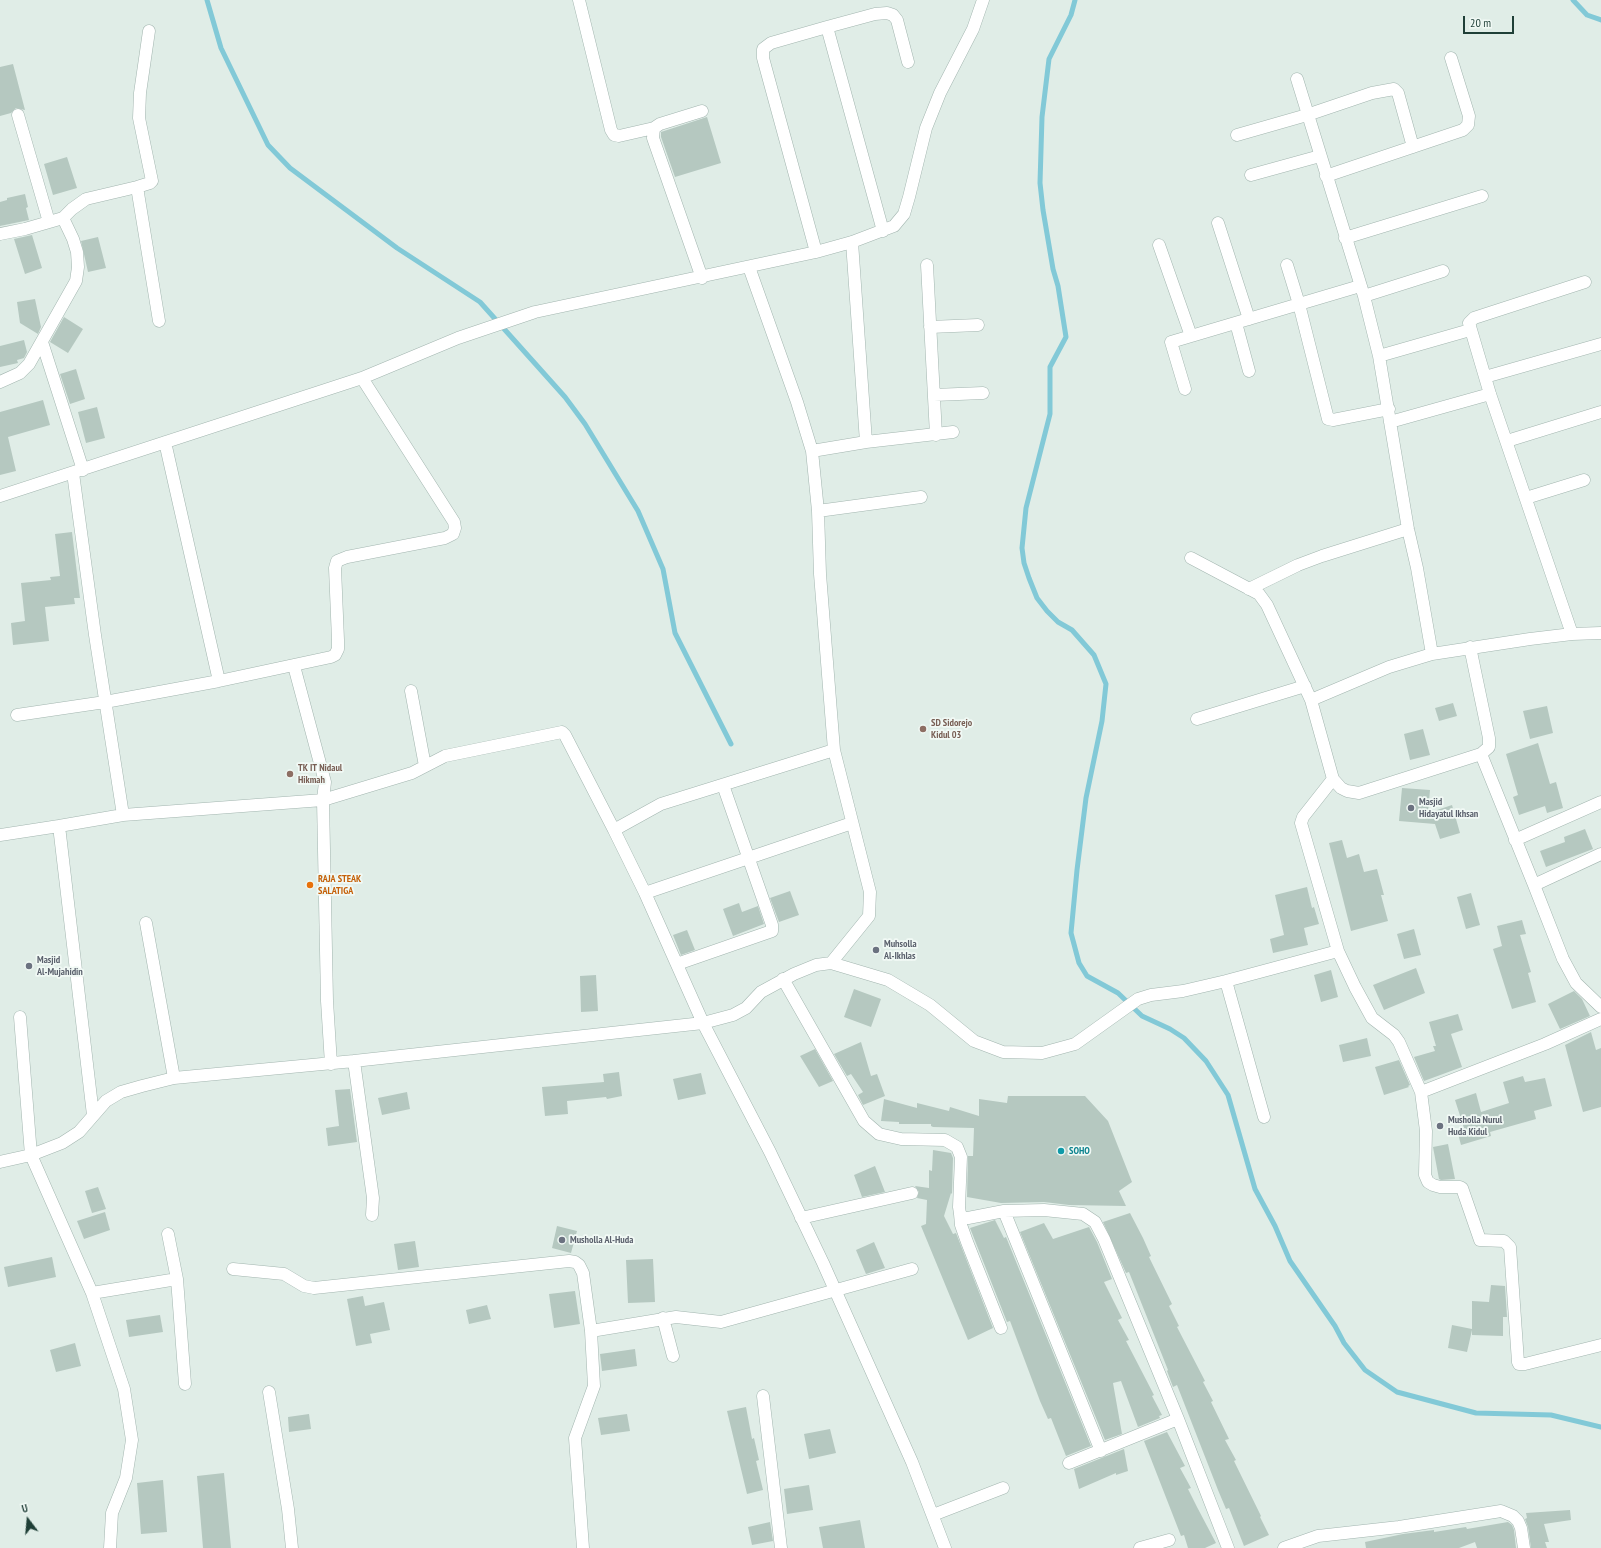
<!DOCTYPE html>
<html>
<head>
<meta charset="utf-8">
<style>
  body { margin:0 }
  #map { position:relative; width:1601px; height:1548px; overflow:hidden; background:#e0ede7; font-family:"PT Sans Narrow",sans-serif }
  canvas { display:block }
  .north { position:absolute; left:8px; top:1500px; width:40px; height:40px; -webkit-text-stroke:3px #f1f9f5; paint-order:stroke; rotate:344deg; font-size:11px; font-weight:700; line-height:16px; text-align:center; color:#1f3f37 }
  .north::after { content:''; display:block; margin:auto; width:14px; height:18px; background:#1f3f37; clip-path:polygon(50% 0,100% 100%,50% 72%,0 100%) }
  .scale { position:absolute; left:1463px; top:16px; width:51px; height:18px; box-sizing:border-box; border:2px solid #1f3f37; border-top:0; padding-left:5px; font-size:12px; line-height:14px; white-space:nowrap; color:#1f3f37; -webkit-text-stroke:3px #f1f9f5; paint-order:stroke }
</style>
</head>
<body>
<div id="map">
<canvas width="1601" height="1548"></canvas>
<div class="north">U</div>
<div class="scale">20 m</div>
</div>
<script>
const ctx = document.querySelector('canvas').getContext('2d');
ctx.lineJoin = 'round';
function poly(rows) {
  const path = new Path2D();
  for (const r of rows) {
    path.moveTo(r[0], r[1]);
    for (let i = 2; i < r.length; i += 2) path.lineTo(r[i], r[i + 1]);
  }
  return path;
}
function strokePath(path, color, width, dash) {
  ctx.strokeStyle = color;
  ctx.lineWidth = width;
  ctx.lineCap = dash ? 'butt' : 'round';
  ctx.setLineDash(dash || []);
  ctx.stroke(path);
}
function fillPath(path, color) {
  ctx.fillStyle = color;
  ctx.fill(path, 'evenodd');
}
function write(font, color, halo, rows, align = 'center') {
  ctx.font = font + ' "PT Sans Narrow",sans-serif';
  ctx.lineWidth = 3.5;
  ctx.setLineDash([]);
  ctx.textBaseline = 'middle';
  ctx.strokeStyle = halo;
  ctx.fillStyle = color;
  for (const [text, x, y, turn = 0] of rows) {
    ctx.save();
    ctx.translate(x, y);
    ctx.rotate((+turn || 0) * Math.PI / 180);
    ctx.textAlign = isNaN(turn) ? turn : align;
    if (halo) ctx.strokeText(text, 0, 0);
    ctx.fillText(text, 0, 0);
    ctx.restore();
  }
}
const stream = poly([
  [207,0,221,48,268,145,290,168,397,248,480,302,565,397,585,424,638,511,663,569,675,633,731,744],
  [1075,0,1071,15,1049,59,1042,117,1040,183,1043,210,1053,269,1058,286,1066,337,1050,367,1050,414,1026,508,1022,548,1024,563,1029,578,1037,598,1047,611,1058,622,1072,630,1094,655,1106,684,1102,721,1086,798,1077,870,1071,933,1079,963,1087,976,1118,993,1142,1016,1170,1029,1184,1038,1206,1061,1228,1095,1255,1189,1275,1226,1290,1261,1335,1326,1344,1343,1365,1370,1397,1392,1476,1413,1551,1415,1601,1427],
  [1573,0,1587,15,1601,20]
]);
const building = poly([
  [13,64,25,110,16,108,11,113,0,116,0,67],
  [707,117,721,163,675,177,661,137,661,132],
  [67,157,77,188,53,195,44,164],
  [25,194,28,207,26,208,29,220,0,226,0,202,7,200,7,198],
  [32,235,42,268,25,274,14,239],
  [98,237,106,268,88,272,81,241],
  [35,299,41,327,38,334,20,323,17,302],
  [64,317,83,329,68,353,50,342],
  [24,340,27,352,24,358,17,360,18,363,0,367,0,346],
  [76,369,85,399,70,404,60,374],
  [43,400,50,425,8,437,16,471,0,475,0,412],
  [97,407,105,438,86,443,78,412],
  [72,532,80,598,74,598,75,604,45,607,49,641,13,645,11,623,25,621,21,583,51,580,50,577,60,576,55,534],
  [1453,703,1457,716,1439,721,1435,708],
  [1547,706,1553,733,1530,739,1523,711],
  [1423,729,1430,755,1410,760,1404,734],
  [1538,743,1550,784,1556,782,1563,808,1547,813,1545,806,1519,815,1513,797,1518,795,1506,754],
  [1402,788,1430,790,1428,813,1452,805,1460,833,1440,839,1435,824,1399,821],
  [1585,829,1593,849,1546,867,1540,851,1565,842,1564,837],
  [1342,840,1347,858,1359,854,1364,872,1377,869,1384,895,1381,895,1388,921,1351,931,1329,843],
  [1307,887,1312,908,1314,907,1319,924,1304,928,1308,945,1273,953,1270,939,1284,935,1275,895],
  [790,891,799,915,779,922,770,898],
  [1471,893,1480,925,1466,929,1457,897],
  [739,903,742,912,758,906,764,924,733,936,723,909],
  [1522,920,1526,934,1520,935,1531,972,1528,973,1536,1002,1512,1009,1493,949,1502,946,1497,926],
  [1414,929,1421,955,1404,959,1397,934],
  [687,930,695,950,681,955,673,935],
  [1416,968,1425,993,1384,1010,1373,985],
  [1331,970,1338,997,1321,1002,1314,975],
  [596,975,598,1011,581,1012,580,976],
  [854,989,881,999,871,1027,844,1017],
  [1574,991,1582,999,1590,1016,1560,1029,1548,1004],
  [1458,1014,1463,1030,1451,1034,1462,1067,1424,1081,1414,1057,1435,1051,1433,1046,1436,1046,1429,1022],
  [1591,1032,1596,1050,1601,1048,1601,1107,1583,1112,1565,1045],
  [1367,1038,1371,1056,1343,1062,1339,1045],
  [861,1042,871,1076,877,1074,885,1096,863,1105,858,1095,863,1092,851,1074,847,1076,834,1054],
  [815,1049,833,1081,819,1087,800,1056],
  [1399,1060,1410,1085,1408,1086,1409,1087,1384,1095,1375,1067],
  [619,1072,622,1096,607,1099,606,1097,567,1101,568,1114,545,1116,542,1087,604,1082,603,1074],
  [701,1073,706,1094,678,1100,673,1079],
  [1523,1076,1525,1082,1545,1078,1552,1106,1534,1111,1536,1119,1490,1132,1491,1136,1461,1145,1457,1130,1464,1128,1455,1100,1476,1093,1481,1112,1509,1103,1503,1082],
  [350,1089,357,1142,328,1146,326,1128,339,1126,335,1090],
  [407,1092,410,1109,382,1115,378,1098],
  [1008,1096,1085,1096,1108,1121,1132,1182,1119,1191,1126,1206,1069,1205,1044,1202,1001,1203,967,1197,968,1156,973,1156,974,1128,933,1127,931,1126,931,1124,899,1124,899,1122,881,1121,884,1099,917,1108,917,1103,949,1111,950,1107,979,1116,979,1099,1007,1103],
  [1448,1144,1455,1179,1441,1180,1439,1179,1433,1147],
  [933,1150,951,1153,953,1158,952,1194,951,1193,944,1216,953,1234,956,1233,993,1328,968,1340,921,1226,926,1224,927,1200,917,1198,919,1192,915,1186,929,1188,929,1170,932,1171],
  [875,1166,885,1192,862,1197,854,1175],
  [98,1187,106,1209,92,1213,85,1191],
  [105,1212,110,1230,84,1239,77,1221],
  [1130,1213,1143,1238,1151,1256,1149,1257,1172,1304,1169,1306,1179,1326,1177,1327,1205,1381,1203,1382,1213,1401,1211,1402,1229,1439,1225,1440,1236,1460,1234,1461,1261,1516,1260,1517,1269,1535,1244,1546,1229,1508,1226,1509,1218,1490,1177,1385,1173,1387,1167,1371,1168,1370,1129,1272,1126,1273,1103,1222],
  [995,1220,1004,1238,1006,1237,1091,1446,1066,1456,1051,1418,1048,1419,1040,1401,1010,1321,1007,1322,970,1228],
  [1044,1223,1053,1239,1089,1227,1097,1242,1112,1279,1104,1282,1122,1318,1118,1320,1129,1340,1126,1341,1154,1395,1152,1396,1162,1415,1159,1416,1160,1418,1138,1427,1121,1381,1113,1383,1122,1434,1105,1440,1020,1232],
  [557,1226,577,1231,571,1253,552,1248],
  [415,1241,419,1267,398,1270,394,1244],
  [874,1242,885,1268,866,1274,856,1250],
  [52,1257,56,1277,8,1287,4,1267],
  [653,1259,655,1302,628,1303,626,1260],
  [1491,1285,1505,1286,1507,1317,1503,1317,1503,1336,1472,1335,1472,1330,1467,1352,1448,1348,1452,1325,1472,1329,1472,1301,1489,1302],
  [575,1291,580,1324,554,1328,549,1294],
  [363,1296,365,1306,384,1302,390,1330,370,1334,372,1343,356,1346,347,1299],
  [487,1305,491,1319,469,1324,466,1310],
  [160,1315,163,1332,129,1337,126,1320],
  [75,1343,81,1366,56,1372,50,1350],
  [635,1349,637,1366,602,1371,600,1354],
  [746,1407,752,1439,754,1438,759,1460,756,1461,763,1490,747,1494,727,1411],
  [309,1414,311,1429,289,1432,288,1417],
  [627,1414,630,1431,601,1435,598,1418],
  [830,1429,836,1453,809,1459,804,1434],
  [1167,1432,1185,1466,1180,1468,1191,1488,1188,1489,1197,1507,1216,1543,1205,1548,1188,1548,1184,1535,1181,1536,1144,1441],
  [1124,1449,1128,1471,1116,1475,1116,1473,1079,1489,1074,1469],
  [224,1473,231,1548,203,1548,197,1476],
  [163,1480,167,1532,141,1534,137,1483],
  [809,1485,813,1510,787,1514,784,1489],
  [1570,1510,1571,1520,1544,1524,1549,1542,1545,1542,1547,1548,1531,1548,1528,1527,1525,1519,1527,1518,1526,1513],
  [860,1520,865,1548,823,1548,819,1527],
  [770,1522,773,1541,752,1545,748,1527],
  [1508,1522,1512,1525,1514,1530,1516,1548,1477,1548,1475,1542,1459,1548,1366,1548,1365,1542,1403,1534,1434,1530,1434,1532,1466,1527,1467,1529]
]);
const street = poly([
  [579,0,611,130,614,135,619,136,654,128],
  [827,27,875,14,887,13,893,15,897,20,908,62],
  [1297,79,1364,296,1379,356,1408,529,1417,568,1432,654],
  [18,115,49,222],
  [1237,135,1307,115,1372,93,1394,89,1398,93,1413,147],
  [1251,175,1320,156],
  [1326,176,1463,130,1468,125,1469,116,1451,58],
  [137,187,159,321],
  [63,218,72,209,86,199,137,187,150,183,152,181,139,118,140,93,149,31],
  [1218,223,1249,319],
  [0,234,25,229,63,218,73,239,77,252,78,267,76,281,29,364,20,373,0,382],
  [1345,238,1482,196],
  [852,242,866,442],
  [1159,245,1191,336],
  [816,252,763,58,763,49,771,43,827,27,883,231],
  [927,265,936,435],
  [1287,265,1299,304,1328,419,1333,420,1389,409],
  [749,267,797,402,812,451,818,511,820,574,834,750,870,892,869,916,831,963],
  [702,278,653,138,654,128,660,124,702,111],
  [1364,296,1443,271],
  [1236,323,1249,371],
  [930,327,978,325],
  [42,342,83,470],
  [1379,356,1470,330],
  [1485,377,1601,344],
  [1185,389,1171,342,1360,286],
  [934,395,983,393],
  [1390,422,1490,394],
  [1507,441,1601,412],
  [165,442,219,681],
  [812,451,866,442,953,432],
  [73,473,95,635,123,815,59,826,93,1115],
  [0,496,362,378,458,338,535,312,816,252,852,242,894,226,904,214,909,197,926,128,940,93,973,29,983,0],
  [1526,498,1584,480],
  [818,511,921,497],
  [1191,558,1259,594,1267,605,1311,700],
  [1249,589,1298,565,1322,556,1408,529],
  [1572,634,1490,394,1469,323,1474,318,1585,282],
  [1470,647,1489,738,1489,747,1481,754],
  [294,666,325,782,323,800,412,773,445,756,562,732,565,735,614,830],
  [411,691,425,766],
  [17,715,105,702,219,681,331,657,335,655,338,649,338,640,335,568,337,561,347,557,445,538,453,534,455,528,454,522,362,378],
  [1197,719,1305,686],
  [834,750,661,804,614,830,645,893,703,1023,770,1152,823,1263,912,1462,945,1548],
  [1333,779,1341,788,1347,791,1359,793,1481,754,1534,885,1563,959,1576,983,1601,1007],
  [123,815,323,800,327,1001,331,1064],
  [0,835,59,826],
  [1515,840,1601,802],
  [1534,885,1601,854],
  [645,893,852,823],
  [146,923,174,1078],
  [1338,951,1355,987,1372,1018,1394,1035,1399,1042,1421,1092,1426,1131,1425,1175,1428,1182,1433,1185,1440,1187,1460,1187,1462,1188,1480,1240,1504,1241,1510,1247,1518,1362,1519,1364,1525,1364,1601,1345],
  [677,964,772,931,772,925,723,785],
  [783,979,864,1121,879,1134,901,1139,945,1140,957,1147,961,1157,959,1207,960,1214,964,1218,968,1218,1004,1211,1044,1210,1083,1214,1095,1222,1104,1239,1178,1419,1228,1548],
  [1226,981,1264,1117],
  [20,1017,31,1155,92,1293,124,1389,132,1440,126,1478,112,1513,110,1548],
  [354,1061,373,1198,372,1215],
  [1421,1092,1545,1044,1601,1019],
  [0,1162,31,1155,62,1143,79,1132,106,1101,121,1092,142,1086,174,1078,354,1061,703,1023,733,1015,746,1008,761,992,794,974,816,965,831,963,888,980,930,1005,974,1041,1003,1052,1042,1053,1075,1044,1138,999,1151,995,1183,991,1226,981,1338,951,1301,823,1303,817,1333,779,1311,700,1389,667,1432,654,1530,639,1572,634,1601,633],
  [1004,1211,1101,1451],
  [960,1214,961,1225,967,1242,1001,1328],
  [801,1218,912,1193],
  [233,1269,284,1274,304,1286,314,1288,569,1261,575,1262,579,1265,583,1273,591,1331,594,1386,575,1438,583,1548],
  [177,1279,185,1384],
  [92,1293,177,1279,168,1234],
  [663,1318,673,1356],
  [591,1331,676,1317,721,1322,912,1269],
  [269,1392,288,1509,292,1548],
  [763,1396,781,1548],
  [1069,1463,1178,1419],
  [933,1515,1003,1488],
  [1140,1548,1169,1540],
  [1284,1548,1318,1536,1399,1527,1501,1511,1513,1516,1518,1521,1521,1528,1524,1548]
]);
const markers = [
  [923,729,4,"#8d6e63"],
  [290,774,4,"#8d6e63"],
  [1411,808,4,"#6b7280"],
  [310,885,4,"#e8710a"],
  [876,950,4,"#6b7280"],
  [29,966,4,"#6b7280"],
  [1440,1126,4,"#6b7280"],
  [1061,1151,4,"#0f9aa8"],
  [562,1240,4,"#6b7280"]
];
const educationNames = [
  ["SD Sidorejo",931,723],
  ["Kidul 03",931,735],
  ["TK IT Nidaul",298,768],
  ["Hikmah",298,780]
];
const worshipNames = [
  ["Masjid",1419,802],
  ["Hidayatul Ikhsan",1419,814],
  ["Muhsolla",884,944],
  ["Al-Ikhlas",884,956],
  ["Masjid",37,960],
  ["Al-Mujahidin",37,972],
  ["Musholla Nurul",1448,1120],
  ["Huda Kidul",1448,1132],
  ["Musholla Al-Huda",570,1240]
];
const foodNames = [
  ["RAJA STEAK",318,879],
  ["SALATIGA",318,891]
];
const cultureNames = [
  ["SOHO",1069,1151]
];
strokePath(stream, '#82c9d7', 5);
fillPath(building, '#b5c8c0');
strokePath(street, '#a2b5af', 13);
strokePath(street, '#fff', 12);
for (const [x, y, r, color] of markers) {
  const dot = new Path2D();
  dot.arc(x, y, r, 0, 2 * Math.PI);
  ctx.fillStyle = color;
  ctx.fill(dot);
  strokePath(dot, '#f1f9f5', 1.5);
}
write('bold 10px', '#785e54', '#f1f9f5', educationNames, 'left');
write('bold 10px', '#5b616d', '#f1f9f5', worshipNames, 'left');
write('bold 10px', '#c56008', '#f1f9f5', foodNames, 'left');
write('bold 10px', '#0d838f', '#f1f9f5', cultureNames, 'left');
</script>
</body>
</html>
